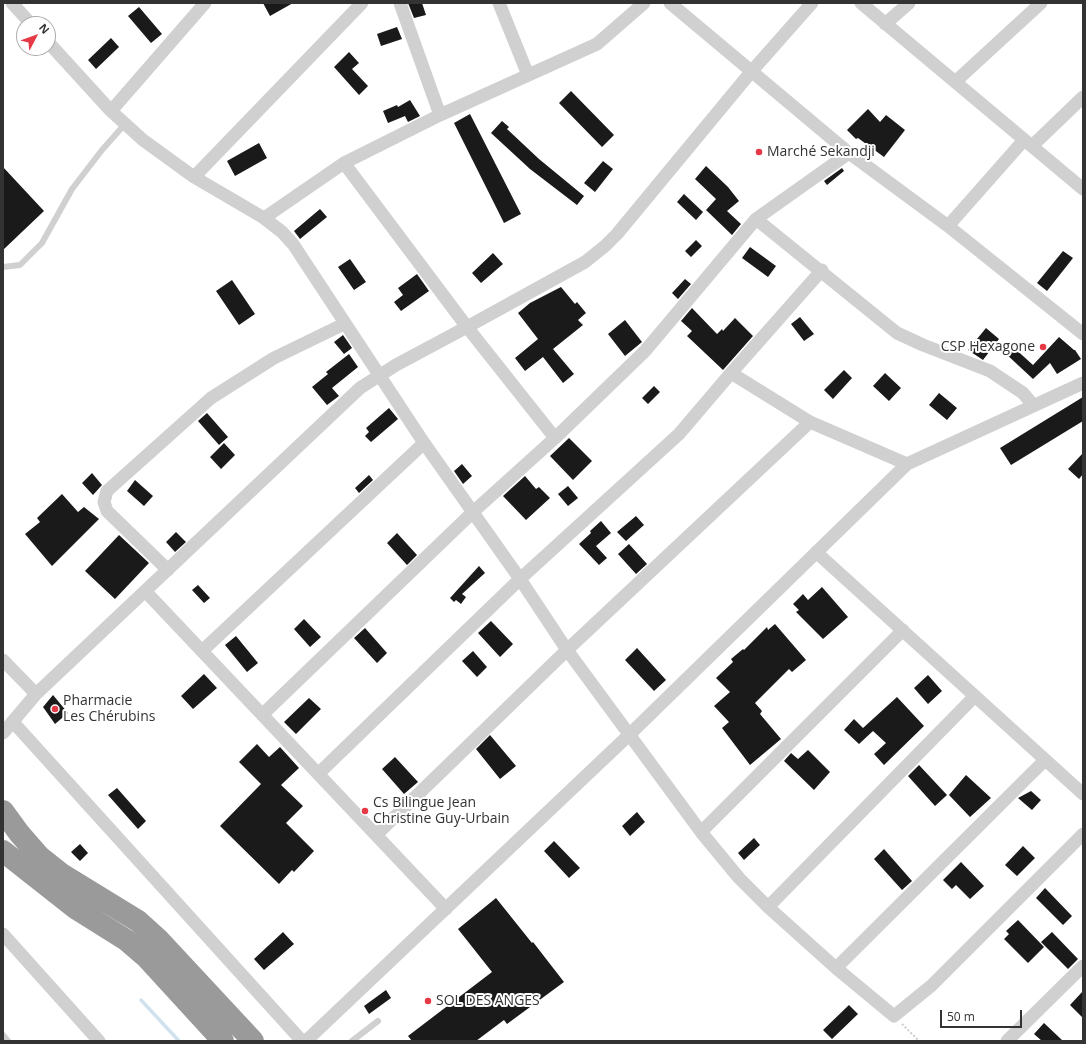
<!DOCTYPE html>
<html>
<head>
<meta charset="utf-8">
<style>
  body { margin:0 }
  #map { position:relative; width:1086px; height:1044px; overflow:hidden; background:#fff; font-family:"Open Sans",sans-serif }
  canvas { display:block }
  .frame { position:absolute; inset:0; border:4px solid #333; pointer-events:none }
  .north { position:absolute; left:16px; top:16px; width:40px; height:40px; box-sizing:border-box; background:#fff; border:1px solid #adadad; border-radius:50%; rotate:49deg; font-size:11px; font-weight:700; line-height:16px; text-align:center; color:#333 }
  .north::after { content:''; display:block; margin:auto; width:14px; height:18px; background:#e63946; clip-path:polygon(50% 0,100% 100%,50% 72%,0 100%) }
  .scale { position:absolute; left:940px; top:1010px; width:82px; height:18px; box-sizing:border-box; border:2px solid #333; border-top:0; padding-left:5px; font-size:12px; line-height:14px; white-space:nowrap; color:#333; -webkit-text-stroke:3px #fff; paint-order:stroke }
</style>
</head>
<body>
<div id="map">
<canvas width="1086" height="1044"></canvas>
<div class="frame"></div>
<div class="north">N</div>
<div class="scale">50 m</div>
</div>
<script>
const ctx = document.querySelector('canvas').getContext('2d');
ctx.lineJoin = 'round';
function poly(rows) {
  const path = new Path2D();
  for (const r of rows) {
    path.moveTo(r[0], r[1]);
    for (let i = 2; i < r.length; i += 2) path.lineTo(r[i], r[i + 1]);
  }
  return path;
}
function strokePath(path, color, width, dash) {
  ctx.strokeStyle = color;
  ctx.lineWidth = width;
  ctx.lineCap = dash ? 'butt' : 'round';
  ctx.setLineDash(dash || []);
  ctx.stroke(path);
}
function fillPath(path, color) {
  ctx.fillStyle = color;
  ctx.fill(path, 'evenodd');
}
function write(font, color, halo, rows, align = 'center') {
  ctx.font = font + ' "Open Sans",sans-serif';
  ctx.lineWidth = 4;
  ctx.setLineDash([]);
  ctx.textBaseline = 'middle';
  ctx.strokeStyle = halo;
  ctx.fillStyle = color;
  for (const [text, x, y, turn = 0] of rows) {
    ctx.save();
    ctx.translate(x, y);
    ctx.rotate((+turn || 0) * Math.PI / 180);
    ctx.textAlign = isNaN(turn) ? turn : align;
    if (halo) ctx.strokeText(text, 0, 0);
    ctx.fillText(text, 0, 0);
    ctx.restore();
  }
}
const stream = poly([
  [141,1000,179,1041]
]);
const building = poly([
  [263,3,293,3,270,16],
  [408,3,422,3,426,15,414,18],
  [139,7,162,34,151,43,128,16],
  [397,27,402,39,381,46,377,34],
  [111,38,119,47,96,69,88,60],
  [349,52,359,63,352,69,368,86,359,95,334,67],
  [571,91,614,135,602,147,559,103],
  [410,100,420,116,408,122,405,116,388,123,383,111,397,105,398,107],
  [868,109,880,122,886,115,905,130,884,157,858,138,856,139,847,130],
  [470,114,521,214,504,223,454,123],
  [502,121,509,127,507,129,539,159,584,196,577,205,530,169,491,133],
  [259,143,267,158,235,176,227,161],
  [603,161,613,169,595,192,584,183],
  [706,166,728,187,739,201,727,211,741,224,732,235,706,210,716,199,695,179],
  [3,167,44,211,3,250],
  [842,168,844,171,827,185,824,181],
  [684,194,703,212,696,220,677,202],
  [320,209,327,217,300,239,294,231],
  [696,240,702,246,691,257,685,251],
  [750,247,776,266,768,277,742,258],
  [1063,251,1073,258,1047,291,1037,283],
  [493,253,503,264,481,283,472,273],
  [350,259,366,282,354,290,338,267],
  [417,274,429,291,401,311,394,302,403,295,398,288],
  [685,279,691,284,678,299,672,293],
  [232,280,255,314,239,325,216,291],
  [561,287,575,304,577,302,586,313,578,320,583,325,553,349,574,374,563,383,543,357,525,371,515,358,538,339,518,313,530,303],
  [692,308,717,334,722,329,723,331,735,318,753,336,723,370,687,336,692,331,681,321],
  [800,317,814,334,804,341,791,324],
  [625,320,642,342,625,356,608,334],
  [986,328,999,339,983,360,968,350],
  [343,335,352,348,344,354,334,342],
  [1059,337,1074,350,1075,350,1081,359,1057,374,1050,363,1033,379,1005,353,1012,346,1033,365],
  [349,354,358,367,332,388,339,396,327,405,312,387,328,374,326,372],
  [844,370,852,378,833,399,824,390],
  [885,373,901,388,889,401,873,386],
  [654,386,660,392,648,404,642,398],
  [939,393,957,408,947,420,929,405],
  [1083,397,1083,421,1011,465,1000,448],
  [389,408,398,419,371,442,365,436,369,432,366,428],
  [207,413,228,437,219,445,198,421],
  [569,438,592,461,573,480,550,456],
  [224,443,235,455,221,469,210,457],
  [1083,453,1083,474,1079,479,1068,469],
  [462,464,472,476,463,484,454,471],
  [92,473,102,485,93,495,82,483],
  [369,475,373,480,359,493,355,488],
  [525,476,536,489,539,487,550,498,526,520,503,496],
  [135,480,153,496,144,506,127,491],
  [568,486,578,498,568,506,558,494],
  [62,494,78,512,84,507,99,519,52,566,25,534,40,522,37,518],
  [636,516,644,525,626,541,617,532],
  [601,521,611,533,596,546,607,558,599,565,579,544,591,533,590,531],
  [176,532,186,542,175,552,166,542],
  [397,533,417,555,407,565,387,543],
  [119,535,149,563,115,599,85,571],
  [629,544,647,564,636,574,618,554],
  [479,566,485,573,462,594,466,597,461,604,456,600,454,602,450,598],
  [198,585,210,598,204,603,192,590],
  [822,587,848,617,823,639,796,612,799,610,793,604,803,594,808,600],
  [304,619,321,637,310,647,294,629],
  [491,621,513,644,500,657,478,633],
  [775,624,806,660,792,672,789,669,755,703,762,711,760,714,781,739,750,765,722,728,729,722,714,706,730,692,716,678,733,662,731,659,743,649,744,650,767,627,768,630],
  [365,628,387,653,377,663,354,638],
  [236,636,258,663,247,672,225,645],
  [637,648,666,680,654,691,625,660],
  [473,651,487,667,477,677,462,661],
  [204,674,217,688,193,709,181,696],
  [928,675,942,691,928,704,914,688],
  [53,695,68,713,55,724,43,707],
  [897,697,924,726,884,765,874,754,886,743,873,731,859,744,844,730,854,719,863,728],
  [309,698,321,709,296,734,284,722],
  [490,735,516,766,500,779,476,749],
  [257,744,269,757,280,747,299,768,281,785,303,806,286,823,314,851,294,872,292,870,279,884,220,826,261,784,239,762],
  [808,750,830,772,814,790,784,761,791,753,798,759],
  [395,757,418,782,404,794,382,769],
  [919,765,947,795,935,806,908,776],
  [966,775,991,798,970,817,949,795],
  [117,788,146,821,138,829,108,795],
  [1031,791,1041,800,1032,810,1018,798],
  [637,812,645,822,630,836,622,826],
  [754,838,760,845,744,860,738,853],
  [554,841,580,868,569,878,544,851],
  [80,844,88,853,80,861,71,852],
  [1023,846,1035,858,1017,876,1005,865],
  [884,849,912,881,902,890,874,859],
  [961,862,984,886,970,899,956,885,952,889,943,880],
  [1045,888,1072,916,1063,925,1036,898],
  [496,898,532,943,533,942,564,982,507,1024,504,1020,476,1041,412,1041,408,1036,492,972,458,929],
  [1018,920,1044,947,1028,963,1004,939,1009,934,1006,931],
  [283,932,294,944,264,970,254,959],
  [1052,932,1078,959,1068,969,1041,942],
  [386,990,391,998,369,1014,364,1006],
  [1083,991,1083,1018,1070,1005],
  [849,1005,858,1014,832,1039,823,1030],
  [1044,1023,1063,1041,1042,1041,1034,1034]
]);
const path = poly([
  [902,1024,919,1041]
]);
const lane = poly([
  [3,267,20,265,42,243,72,189,102,150,125,124],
  [3,1035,8,1041],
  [352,1041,378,1021]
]);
const street = poly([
  [12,3,31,24],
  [400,3,440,115],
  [499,3,528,75],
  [670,3,849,153,948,226,1083,334],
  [861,3,1083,189],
  [885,24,909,3],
  [48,42,111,111,143,140,194,177,264,218,282,232,293,244,424,443,520,579,567,650,701,832,739,878,768,907,836,968,894,1016,931,986,1083,834],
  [955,82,1041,3],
  [111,111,205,3],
  [1032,146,1083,97],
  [344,163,467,327,555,438],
  [194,177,362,3],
  [264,218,344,163,440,115,597,44,644,3],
  [756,219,897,333,923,345,990,371,1023,393,1033,405],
  [948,226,1024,140],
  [731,373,810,422,907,464],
  [816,552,1083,794],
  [168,570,107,511,104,502,107,491,211,398,274,358,344,324],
  [146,592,446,909],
  [202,651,424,443],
  [3,660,36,694],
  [262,715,473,512,555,438,645,351,756,219,849,153],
  [13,722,302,1041],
  [3,733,36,694,360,388,396,365,467,327,585,262,605,246,617,234,751,72,812,3],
  [318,774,520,579,679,434,731,373,822,270],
  [701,832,903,630],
  [376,835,567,650,810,422],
  [768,907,975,696],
  [3,934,99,1041],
  [836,968,1045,760],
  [306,1041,630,734,907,464,1083,383],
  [1007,1041,1083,966]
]);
const highway = poly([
  [3,811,19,833,39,856,63,875,138,921,159,940,253,1041],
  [3,851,75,908,126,940,147,958,223,1041]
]);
const markers = [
  [759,152,4,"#e63946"],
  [1043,347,4,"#e63946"],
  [55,709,4,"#e63946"],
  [365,811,4,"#e63946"],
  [428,1001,4,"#e63946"]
];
const poiNames = [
  ["Marché Sekandji",767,152],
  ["CSP Hexagone",1035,347,"right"],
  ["Pharmacie",63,701],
  ["Les Chérubins",63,717],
  ["Cs Bilingue Jean",373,803],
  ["Christine Guy-Urbain",373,819],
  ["SOL DES ANGES",436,1001]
];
strokePath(stream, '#cfe2ee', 3.5);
fillPath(building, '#1a1a1a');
strokePath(path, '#cdcdcd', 2, [2, 2]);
strokePath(lane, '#d0d0d0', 6);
strokePath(street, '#d0d0d0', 13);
strokePath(highway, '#9a9a9a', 22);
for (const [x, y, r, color] of markers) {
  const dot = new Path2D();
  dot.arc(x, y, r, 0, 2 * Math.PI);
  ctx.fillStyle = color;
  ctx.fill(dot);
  strokePath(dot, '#fff', 1.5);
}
write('14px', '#333', '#fff', poiNames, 'left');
</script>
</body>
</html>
